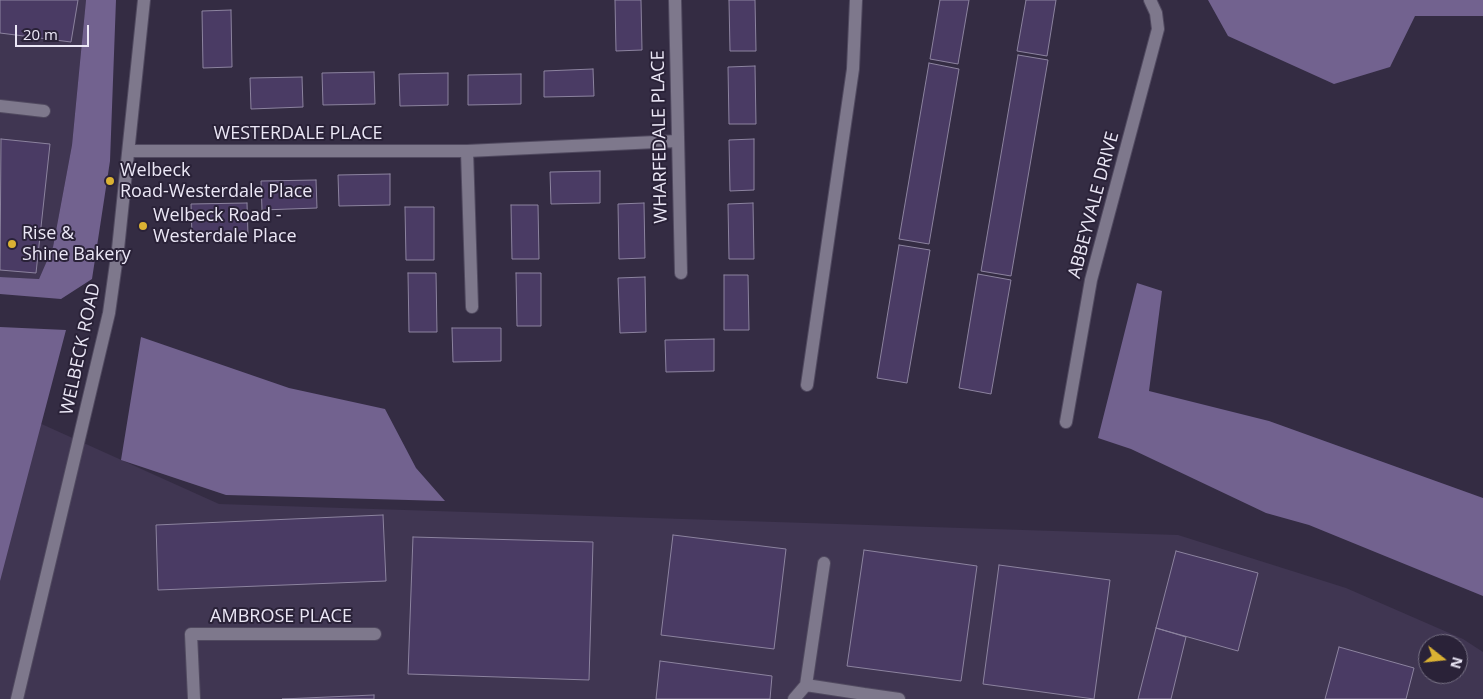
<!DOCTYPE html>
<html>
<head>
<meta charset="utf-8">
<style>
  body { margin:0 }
  #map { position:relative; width:1483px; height:699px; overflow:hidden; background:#342c43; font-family:"Open Sans",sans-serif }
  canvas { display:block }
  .north { position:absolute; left:1418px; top:634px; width:50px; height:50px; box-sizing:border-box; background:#2a2238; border:1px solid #777184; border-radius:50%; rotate:106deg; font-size:14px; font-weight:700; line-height:20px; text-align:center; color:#ebe7f6 }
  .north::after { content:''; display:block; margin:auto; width:18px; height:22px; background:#dbb233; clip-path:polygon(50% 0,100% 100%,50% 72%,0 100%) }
  .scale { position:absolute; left:15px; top:25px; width:74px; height:22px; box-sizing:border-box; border:2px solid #ebe7f6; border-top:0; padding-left:6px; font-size:15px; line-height:18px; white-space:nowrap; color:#ebe7f6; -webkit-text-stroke:4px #2a2238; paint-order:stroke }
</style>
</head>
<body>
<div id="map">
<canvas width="1483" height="699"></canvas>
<div class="north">N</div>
<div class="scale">20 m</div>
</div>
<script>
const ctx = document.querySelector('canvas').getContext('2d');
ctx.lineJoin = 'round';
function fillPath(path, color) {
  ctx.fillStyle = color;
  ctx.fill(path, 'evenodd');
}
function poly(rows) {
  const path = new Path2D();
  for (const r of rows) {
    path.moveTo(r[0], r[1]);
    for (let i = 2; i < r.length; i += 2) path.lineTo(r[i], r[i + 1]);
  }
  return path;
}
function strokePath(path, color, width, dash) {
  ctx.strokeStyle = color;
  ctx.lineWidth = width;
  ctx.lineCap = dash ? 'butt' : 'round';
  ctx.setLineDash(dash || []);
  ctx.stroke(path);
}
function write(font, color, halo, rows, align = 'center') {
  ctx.font = font + ' "Open Sans",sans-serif';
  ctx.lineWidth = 4;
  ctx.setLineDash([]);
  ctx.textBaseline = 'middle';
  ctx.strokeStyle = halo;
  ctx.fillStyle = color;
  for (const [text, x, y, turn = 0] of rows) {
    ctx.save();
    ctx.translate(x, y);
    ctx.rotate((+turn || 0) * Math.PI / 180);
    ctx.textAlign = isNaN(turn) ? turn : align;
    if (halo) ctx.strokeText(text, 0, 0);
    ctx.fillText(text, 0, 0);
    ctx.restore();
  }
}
const built = poly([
  [0,0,86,0,72,145,53,247,39,279,0,277],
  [0,394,6,408,219,504,1178,535,1346,588,1463,639,1483,652,1483,699,0,699],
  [1428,644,1458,644,1458,674,1428,674]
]);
const forest = poly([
  [86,0,116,0,110,161,92,279,61,299,0,294,0,277,39,279,53,247,72,145],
  [1208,0,1483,0,1483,16,1415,16,1390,67,1334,84,1228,36],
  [1137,283,1162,291,1149,391,1269,421,1483,498,1483,596,1309,525,1266,513,1131,449,1098,438],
  [0,327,66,330,0,581],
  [141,337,289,388,385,409,416,468,445,501,226,495,121,460]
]);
const building = poly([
  [0,0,78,0,71,42,0,33,0,0],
  [615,0,641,0,642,50,616,51,615,0],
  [729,0,755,0,756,51,730,51,729,0],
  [940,0,969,0,958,64,930,59,940,0],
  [1026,0,1056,0,1047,56,1017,51,1026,0],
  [231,10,232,67,203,68,202,11,231,10],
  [1018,55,1048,60,1011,276,981,271,1018,55],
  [929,63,959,69,929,244,899,239,929,63],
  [755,66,756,124,729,124,728,67,755,66],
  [593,69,594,96,544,97,544,71,593,69],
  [374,72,375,104,323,105,322,73,374,72],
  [448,73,448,105,400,106,399,74,448,73],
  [521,74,521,104,468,105,468,75,521,74],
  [302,77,303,107,251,109,250,78,302,77],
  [1,139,50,144,36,273,0,270,1,139],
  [754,139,754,190,730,191,729,140,754,139],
  [600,171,600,203,551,204,550,172,600,171],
  [390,174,390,205,339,206,338,175,390,174],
  [316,180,317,208,262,210,261,181,316,180],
  [247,203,248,235,192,236,191,204,247,203],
  [644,203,645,258,619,259,618,204,644,203],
  [753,203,754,259,729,259,728,204,753,203],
  [511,205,538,205,539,259,512,259,511,205],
  [405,207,434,207,434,260,406,260,405,207],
  [899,245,930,250,907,383,877,378,899,245],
  [408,273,436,273,437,332,409,332,408,273],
  [516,273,541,273,541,326,517,326,516,273],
  [978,274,1011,280,991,394,959,388,978,274],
  [724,275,748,275,749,330,724,330,724,275],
  [645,277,646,332,620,333,618,278,645,277],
  [452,328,501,328,501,361,453,362,452,328],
  [714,339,714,371,666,372,665,340,714,339],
  [383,515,386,581,158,590,156,525,383,515],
  [673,535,786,549,774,649,661,635,673,535],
  [413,537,593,542,589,680,408,674,413,537],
  [864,550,977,566,961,681,847,666,864,550],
  [1176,551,1258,573,1238,651,1156,628,1176,551],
  [999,565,1110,580,1094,699,983,684,999,565],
  [1156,628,1186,637,1171,699,1138,699,1156,628],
  [1339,647,1414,668,1406,699,1325,699,1339,647],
  [660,661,772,676,770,699,656,699,660,661],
  [374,695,374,699,282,699,374,695]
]);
const minor = poly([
  [675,0,681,273],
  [0,106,44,111],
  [129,151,467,151,677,141],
  [467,151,472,307],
  [807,385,853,69,856,0],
  [1066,422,1091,280,1158,29,1156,13,1150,0],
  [806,685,824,563],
  [864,694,899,699],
  [17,699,109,313,118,249,144,0],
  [194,699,191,634,375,634],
  [794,699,806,685,864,694,863,699]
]);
const markers = [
  [110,181,5,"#dbb233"],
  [143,226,5,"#dbb233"],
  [12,244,5,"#dbb233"]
];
const streetNames = [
  ["WESTERDALE PLACE",298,134],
  ["WHARFEDALE PLACE",660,137,-91],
  ["ABBEYVALE DRIVE",1094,205,-75],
  ["WELBECK ROAD",81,349,-78],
  ["AMBROSE PLACE",281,617]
];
const poiNames = [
  ["Welbeck",120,171],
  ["Road-Westerdale Place",120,192],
  ["Welbeck Road -",153,216],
  ["Westerdale Place",153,237],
  ["Rise &",22,234],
  ["Shine Bakery",22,255]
];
fillPath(built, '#403652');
fillPath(forest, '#72628f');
fillPath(building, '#4a3b64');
strokePath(building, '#8c839f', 1);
strokePath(minor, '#514a60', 14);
strokePath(minor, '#7e788c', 12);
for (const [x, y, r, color] of markers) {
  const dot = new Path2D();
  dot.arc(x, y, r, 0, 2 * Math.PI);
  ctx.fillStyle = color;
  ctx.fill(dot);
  strokePath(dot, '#2a2238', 2);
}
write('18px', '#ebe7f6', '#2a2238', streetNames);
write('18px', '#ebe7f6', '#2a2238', poiNames, 'left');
</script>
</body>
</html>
